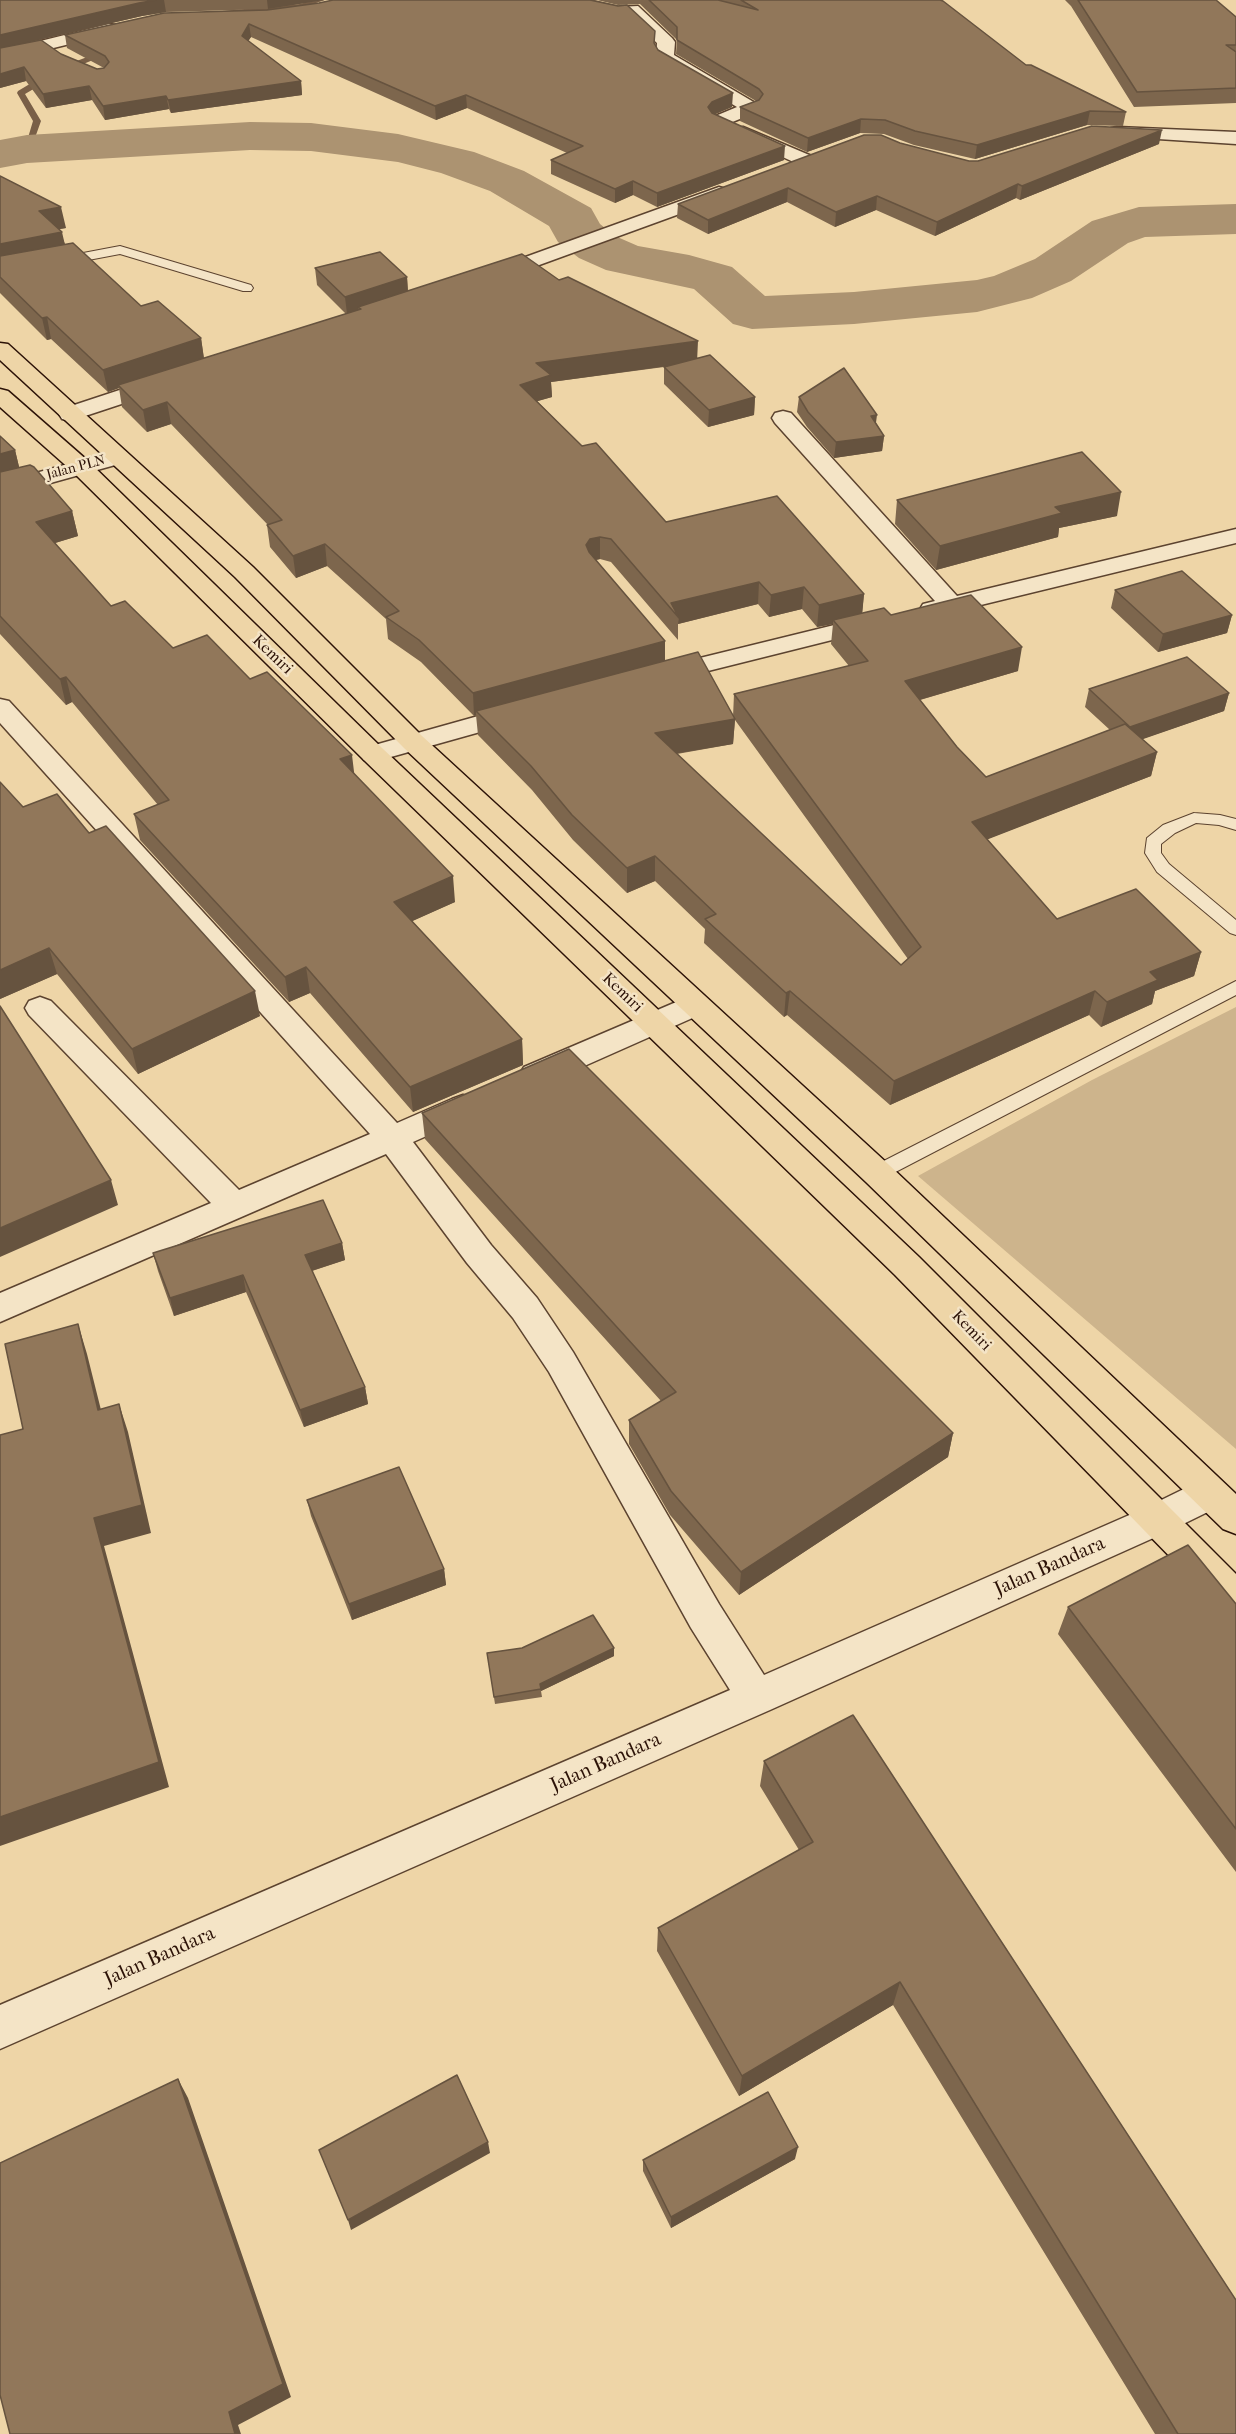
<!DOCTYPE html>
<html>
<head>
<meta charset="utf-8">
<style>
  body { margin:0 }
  canvas { display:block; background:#eed5a7 }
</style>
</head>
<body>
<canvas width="1236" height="2434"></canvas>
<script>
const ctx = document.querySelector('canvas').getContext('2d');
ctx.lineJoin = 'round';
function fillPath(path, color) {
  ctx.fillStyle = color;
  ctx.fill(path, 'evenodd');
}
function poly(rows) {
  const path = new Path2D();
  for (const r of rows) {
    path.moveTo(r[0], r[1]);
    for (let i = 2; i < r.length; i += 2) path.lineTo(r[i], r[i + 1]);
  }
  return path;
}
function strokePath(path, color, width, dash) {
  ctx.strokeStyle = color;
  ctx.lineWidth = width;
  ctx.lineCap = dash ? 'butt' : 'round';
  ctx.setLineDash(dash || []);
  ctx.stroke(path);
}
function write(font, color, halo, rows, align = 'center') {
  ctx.font = font + ' "IM FELL French Canon",serif';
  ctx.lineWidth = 5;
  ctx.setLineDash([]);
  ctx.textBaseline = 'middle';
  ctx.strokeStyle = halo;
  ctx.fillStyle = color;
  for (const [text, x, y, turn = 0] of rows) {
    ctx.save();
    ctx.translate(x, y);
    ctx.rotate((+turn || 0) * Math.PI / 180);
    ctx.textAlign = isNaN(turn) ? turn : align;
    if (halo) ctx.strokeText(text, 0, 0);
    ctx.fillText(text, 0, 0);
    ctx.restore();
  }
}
const green = poly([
  [1236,1007,1236,1449,918,1176,1092,1080]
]);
const stream = poly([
  [313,0,325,0,301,8,200,17,196,15,200,13,300,4,313,0],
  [103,51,110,53,59,74,25,94,41,121,31,149,24,151,33,121,17,93,18,91,53,70,103,51]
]);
const river = poly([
  [250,122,311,123,398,134,474,152,524,171,591,208,600,224,615,236,638,246,689,255,732,267,765,296,854,292,977,280,994,276,1035,259,1092,221,1139,207,1236,204,1236,234,1145,237,1128,243,1071,281,1032,298,977,312,854,324,752,329,733,324,694,289,606,270,579,258,558,242,549,226,490,191,441,173,398,162,311,151,250,150,27,163,0,168,0,140,27,135,250,122]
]);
const service = poly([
  [120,246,251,285,253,288,251,291,243,291,120,254,62,265,56,261,62,257,120,246],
  [1194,813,1220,815,1236,819,1236,830,1219,825,1196,823,1175,833,1161,844,1161,853,1169,864,1236,920,1236,935,1230,933,1157,872,1145,853,1147,838,1163,825,1194,813],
  [1236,981,1236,995,884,1178,877,1180,870,1178,867,1173,870,1168,1236,981]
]);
const minor = poly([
  [557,0,587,0,618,7,638,6,672,38,675,42,674,55,757,104,760,108,757,112,725,125,713,125,710,121,713,117,737,107,659,61,656,57,657,43,628,16,618,17,559,4,557,0],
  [109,24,115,25,117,29,115,33,0,61,0,51,109,24],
  [743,127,814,157,816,161,814,165,807,167,800,165,737,136,734,132,737,128,743,127],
  [1117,127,1236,132,1236,144,1111,136,1108,132,1111,128,1117,127],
  [719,187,726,189,729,193,726,197,498,280,484,280,481,276,484,272,719,187],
  [162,376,170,378,173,383,170,388,70,421,62,419,59,414,62,409,162,376],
  [783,411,791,413,957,596,1236,529,1236,543,952,612,932,616,923,614,920,609,923,604,935,601,775,423,772,418,775,413,783,411],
  [118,450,126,452,129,457,126,462,0,497,0,483,118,450],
  [875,615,884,617,887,622,884,627,660,683,651,680,647,675,651,670,875,615],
  [0,699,9,701,397,1123,452,1099,463,1095,474,1099,479,1107,474,1115,413,1142,491,1245,537,1298,573,1352,719,1604,764,1675,1143,1509,1196,1483,1209,1478,1222,1483,1227,1494,1222,1505,1169,1531,770,1710,0,2049,0,2005,730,1690,691,1628,549,1372,513,1318,467,1263,386,1154,0,1322,0,1293,211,1203,29,1015,25,1008,29,1001,40,997,51,1001,239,1190,370,1134,0,723,0,699],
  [521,704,530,706,534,712,530,718,373,762,364,760,360,754,364,748,521,704],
  [695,994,706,998,710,1005,706,1012,546,1083,535,1086,524,1083,519,1075,524,1067,695,994]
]);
const trunk = poly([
  [0,343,8,344,253,567,422,736,888,1164,1236,1494,1236,1534,1223,1529,866,1182,404,748,235,577,0,360,0,343],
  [0,389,8,391,88,461,382,748,919,1257,1236,1574,1236,1616,1223,1611,895,1275,364,760,72,471,0,407,0,389]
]);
const wall = poly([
  [0,0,324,0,268,9,166,12,142,16,9,47,61,54,97,69,104,68,67,48,65,35,164,13,655,44,658,50,732,107,715,114,784,160,657,207,633,195,615,203,551,174,551,160,567,153,467,108,436,120,251,37,248,41,301,81,302,95,171,113,169,109,105,120,92,100,46,108,26,81,0,88],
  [597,0,940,0,1026,65,1126,112,1123,126,1087,125,975,159,914,145,884,134,860,133,807,152,740,121,740,107,756,101,676,54,677,40,640,4,618,5],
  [1065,0,1216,0,1236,17,1236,103,1134,107,1071,6],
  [900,143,969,161,978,161,1159,144,1020,200,1016,198,935,236,876,210,835,227,787,202,708,234,677,218,678,204],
  [0,176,66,228,59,229,65,244,141,306,201,338,204,358,346,314,317,285,315,268,407,277,408,291,559,280,698,358,755,397,754,415,708,427,664,384,664,367,551,382,552,397,537,401,582,446,666,522,864,594,862,613,891,615,1018,671,920,700,957,747,986,777,1110,730,1085,707,1089,689,1229,693,1224,711,1142,739,1157,752,1151,776,987,839,1057,919,1201,952,1194,976,1155,991,1152,1004,1101,1027,1089,1015,890,1105,787,1015,784,1017,704,943,705,929,655,881,627,893,573,840,532,790,478,735,476,715,474,716,421,662,388,639,386,619,327,566,296,578,270,547,267,525,268,525,171,424,147,432,122,407,119,388,108,392,51,339,47,340,0,293],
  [600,559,611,562,678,640,678,624,758,604,769,617,802,609,817,627,833,624,831,644,849,666,734,694,733,717,665,661,596,560],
  [735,720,908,959,901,965,677,754,733,744],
  [799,397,876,423,884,436,882,451,834,458,807,427,797,412],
  [0,436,15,450,19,467,72,511,78,536,55,543,111,606,173,648,250,679,354,774,455,902,412,921,522,1039,523,1065,413,1112,310,993,289,1002,140,840,134,814,158,805,72,702,66,705,0,634],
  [897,500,1117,516,1059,528,1058,537,936,570,895,524],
  [1115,590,1232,615,1227,633,1158,652,1111,608],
  [23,807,89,833,260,1016,138,1074,57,974,0,999],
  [422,1113,953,1433,948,1457,739,1595,670,1515,629,1444,629,1420,661,1401,425,1139],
  [342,1243,345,1260,312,1271,365,1387,368,1404,304,1427,246,1292,174,1316,158,1271,153,1253],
  [307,1500,444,1569,446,1585,352,1620,311,1516],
  [1236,1604,1236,1872,1058,1634,1068,1607],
  [614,1648,614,1656,541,1691,542,1697,495,1704,487,1653],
  [764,1761,1236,2434,1155,2434,893,2005,739,2096,657,1951,658,1928,799,1850,760,1786],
  [795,2159,671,2228,643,2171,643,2160]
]);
const shadedWall = poly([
  [156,0,164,0,166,12,142,16,0,49,0,35,139,3],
  [267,0,324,0,268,9],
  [249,24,251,37,243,49,242,36],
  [24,67,26,81,0,88,0,74],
  [301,81,302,95,171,113,168,100],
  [89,86,92,100,46,108,43,94],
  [733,93,732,107,711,116,708,107,712,102],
  [466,95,467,108,436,120,435,106],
  [166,96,169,109,105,120,103,106],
  [1090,111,1087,125,975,159,977,145],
  [861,119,860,133,807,152,808,138],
  [1162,130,1159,144,1020,200,1022,186],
  [785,146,784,160,657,207,657,193],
  [633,181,633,195,615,203,615,189],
  [1018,184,1016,198,935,236,937,222],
  [788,188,787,202,708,234,708,220],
  [877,196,876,210,835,227,836,212],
  [61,207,66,228,43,232,39,211],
  [62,232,67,254,0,267,0,244],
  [407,277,408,294,358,307,359,310,347,314,345,297],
  [47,317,51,339,47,340,42,318],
  [201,338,204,360,118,385,119,388,108,392,103,370],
  [698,341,697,362,551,382,552,397,521,406,520,385,536,363],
  [755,397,754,415,708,427,709,410],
  [167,402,171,424,147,432,143,410],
  [877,415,875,430,871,416],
  [884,436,882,451,834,458,836,442],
  [15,450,21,475,0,481,0,454],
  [1121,492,1117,516,1059,528,1058,537,936,570,940,546,1055,507],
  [72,511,78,536,42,547,36,522],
  [600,537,600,559,591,561,586,545,590,539],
  [325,544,327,566,296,578,293,556],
  [759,582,758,604,678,624,679,618,671,603],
  [804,587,802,609,769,617,771,595],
  [864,594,862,616,833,620,833,624,817,627,819,605],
  [1232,615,1227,633,1158,652,1163,634],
  [665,641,665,664,476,711,476,715,474,716,473,693],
  [1022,647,1018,671,902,705,905,681],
  [66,677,72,702,66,705,60,679],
  [1229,693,1224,711,1126,745,1130,727],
  [735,719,733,744,655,757,655,733],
  [1157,752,1151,776,968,847,972,822],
  [352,755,355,780,340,759],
  [655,856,655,881,627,893,627,868],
  [453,876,455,902,397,928,394,902],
  [49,948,57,974,0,999,0,970],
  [1201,952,1194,976,1155,991,1152,1004,1101,1027,1107,1002,1150,972],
  [306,967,310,993,289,1002,285,977],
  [255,991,260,1016,138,1074,132,1049],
  [790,991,787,1015,784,1017,786,993],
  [1095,991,1089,1015,890,1105,894,1081],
  [522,1039,523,1065,413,1112,410,1087],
  [111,1180,118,1205,0,1257,0,1228],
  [342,1243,345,1260,308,1272,305,1255],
  [243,1275,246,1292,174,1316,170,1298],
  [78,1324,87,1354,108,1438,98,1410],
  [365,1387,368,1404,304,1427,300,1410],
  [119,1404,128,1432,151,1533,104,1546,169,1787,0,1846,0,1817,94,1518],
  [953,1433,948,1457,739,1595,741,1572],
  [444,1569,446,1585,352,1620,349,1604],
  [614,1648,614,1656,541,1691,540,1684],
  [900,1982,893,2005,739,2096,742,2076],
  [178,2079,188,2098,291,2397,238,2425,241,2434,235,2434,229,2412],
  [488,2142,490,2153,351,2230,348,2220],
  [798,2147,795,2159,671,2228,671,2217]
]);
const building = poly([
  [0,0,156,0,139,3,0,35,0,0],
  [333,0,590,0,618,6,627,5,655,31,654,43,658,50,733,93,712,102,708,107,712,113,785,146,657,193,633,181,615,189,551,160,583,146,466,95,435,106,249,24,242,36,301,81,168,100,166,96,103,106,89,86,43,94,24,67,0,74,0,48,41,40,61,54,97,69,104,68,109,62,105,56,65,35,164,13,267,10,319,3,333,0],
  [649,0,718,0,758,10,741,0,940,0,943,1,1026,65,1031,65,1126,112,1090,111,977,145,915,131,885,120,861,119,808,138,740,107,759,100,763,94,759,89,677,40,677,27,649,0],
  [1078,0,1216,0,1236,17,1236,45,1226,45,1236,52,1236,88,1137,92,1078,0],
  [1092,126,1162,130,1022,186,1018,184,937,222,877,196,836,212,788,188,708,220,678,204,864,135,881,135,900,143,969,161,978,161,1092,126],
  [0,176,61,207,39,211,62,232,0,244,0,176],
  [73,243,141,306,158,301,201,338,103,370,47,317,42,318,0,277,0,256,73,243],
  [380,252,407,277,345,297,315,268,380,252],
  [522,254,559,280,568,277,698,341,536,363,551,375,520,385,582,446,596,443,666,522,777,496,864,594,819,605,804,587,771,595,759,582,671,603,679,618,611,539,600,537,590,539,586,545,589,552,665,641,473,693,419,640,386,617,399,611,325,544,293,556,267,525,282,520,167,402,143,410,118,385,361,309,358,307,522,254],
  [710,355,755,397,709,410,664,367,710,355],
  [844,368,877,415,871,416,884,436,836,442,808,412,799,397,844,368],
  [0,436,15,450,0,454,0,436],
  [1082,452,1121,492,1055,507,1062,513,940,546,897,500,1082,452],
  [30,465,34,467,72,511,36,522,111,606,125,601,173,648,207,635,250,679,267,672,352,755,340,759,453,876,394,902,522,1039,410,1087,306,967,285,977,134,814,169,800,66,677,60,679,0,616,0,472,30,465],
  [1182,571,1232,615,1163,634,1115,590,1182,571],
  [971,595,1022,647,905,681,957,747,986,777,1125,724,1157,752,972,822,1057,919,1136,889,1201,952,1150,972,1158,980,1107,1002,1095,991,894,1081,790,991,786,993,705,919,716,914,655,856,627,868,572,815,531,766,476,711,698,652,735,719,655,733,901,965,921,947,734,694,868,661,833,620,884,608,891,615,971,595],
  [1187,657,1229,693,1130,727,1089,689,1187,657],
  [0,782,23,807,57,794,89,833,106,826,255,991,132,1049,49,948,0,970,0,782],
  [0,1006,111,1180,0,1228,0,1006],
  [569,1049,953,1433,741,1572,671,1491,629,1420,676,1392,422,1113,569,1049],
  [323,1200,342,1243,305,1255,365,1387,300,1410,243,1275,170,1298,153,1253,323,1200],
  [78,1324,98,1410,119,1404,142,1505,94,1518,159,1762,0,1817,0,1435,23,1429,5,1344,78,1324],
  [399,1467,444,1569,349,1604,307,1500,399,1467],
  [1188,1545,1236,1604,1236,1829,1068,1607,1188,1545],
  [593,1615,614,1648,540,1684,541,1689,494,1697,487,1653,522,1648,593,1615],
  [853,1715,1236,2300,1236,2434,1178,2434,900,1982,742,2076,658,1928,813,1842,764,1761,853,1715],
  [457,2075,488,2142,348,2220,319,2150,457,2075],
  [178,2079,283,2384,229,2412,235,2434,10,2434,0,2395,0,2163,178,2079],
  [768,2092,798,2147,671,2217,643,2160,768,2092]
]);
const farStreetnames = [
  ["Jalan PLN",76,468,-15]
];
const streetNames = [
  ["Kemiri",272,655,44],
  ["Kemiri",622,993,44],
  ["Kemiri",971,1331,46]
];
const nearStreetnames = [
  ["Jalan Bandara",1050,1567,-24],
  ["Jalan Bandara",606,1763,-24],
  ["Jalan Bandara",160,1957,-24]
];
fillPath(green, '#cdb48c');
fillPath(stream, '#795f47');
fillPath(river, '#ac9371');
strokePath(service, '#5c432f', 2);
strokePath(minor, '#5c432f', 3);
strokePath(trunk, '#2c1207', 3);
fillPath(service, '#f4e4c6');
fillPath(minor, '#f4e4c6');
fillPath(trunk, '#eed5a7');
fillPath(wall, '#7d664d');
fillPath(shadedWall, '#66533f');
fillPath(building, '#91775a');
strokePath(building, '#66533f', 1.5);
write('14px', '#2c1207', '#f4e4c6', farStreetnames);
write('16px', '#2c1207', '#f4e4c6', streetNames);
write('20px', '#2c1207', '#f4e4c6', nearStreetnames);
</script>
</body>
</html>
